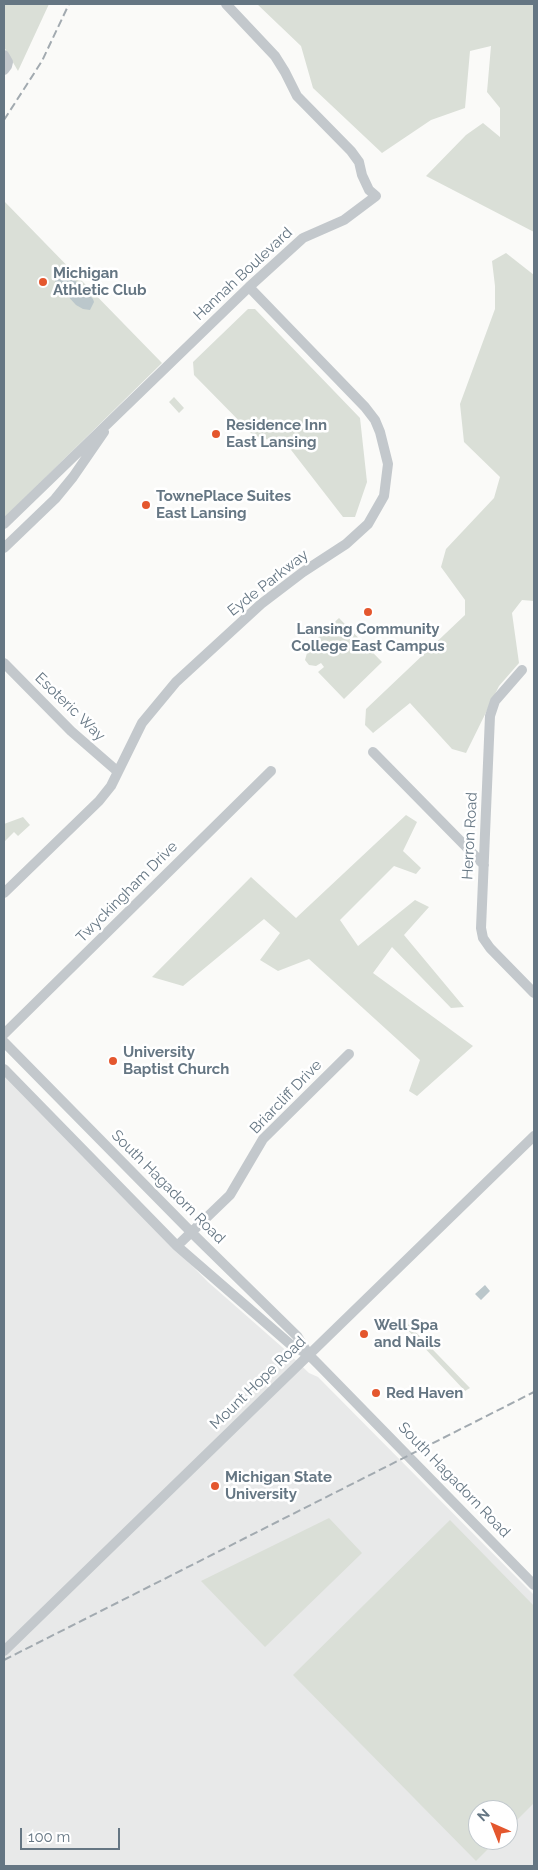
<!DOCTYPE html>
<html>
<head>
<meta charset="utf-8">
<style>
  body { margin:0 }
  #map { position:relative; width:538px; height:1870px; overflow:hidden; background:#fafaf8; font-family:Raleway,sans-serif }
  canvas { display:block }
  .frame { position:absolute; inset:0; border:5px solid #657683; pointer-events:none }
  .north { position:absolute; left:468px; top:1800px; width:50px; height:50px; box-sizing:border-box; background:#fff; border:1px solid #c1c8cd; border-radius:50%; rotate:316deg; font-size:14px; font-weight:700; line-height:20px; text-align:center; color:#657683 }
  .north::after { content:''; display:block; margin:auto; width:18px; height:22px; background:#e4572e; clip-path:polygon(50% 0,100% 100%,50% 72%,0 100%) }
  .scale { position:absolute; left:20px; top:1828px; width:100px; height:22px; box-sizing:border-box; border:2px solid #657683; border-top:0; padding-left:6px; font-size:15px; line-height:18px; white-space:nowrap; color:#657683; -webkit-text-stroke:4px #fff; paint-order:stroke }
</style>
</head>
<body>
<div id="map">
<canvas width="538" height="1870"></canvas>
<div class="frame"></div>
<div class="north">N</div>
<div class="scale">100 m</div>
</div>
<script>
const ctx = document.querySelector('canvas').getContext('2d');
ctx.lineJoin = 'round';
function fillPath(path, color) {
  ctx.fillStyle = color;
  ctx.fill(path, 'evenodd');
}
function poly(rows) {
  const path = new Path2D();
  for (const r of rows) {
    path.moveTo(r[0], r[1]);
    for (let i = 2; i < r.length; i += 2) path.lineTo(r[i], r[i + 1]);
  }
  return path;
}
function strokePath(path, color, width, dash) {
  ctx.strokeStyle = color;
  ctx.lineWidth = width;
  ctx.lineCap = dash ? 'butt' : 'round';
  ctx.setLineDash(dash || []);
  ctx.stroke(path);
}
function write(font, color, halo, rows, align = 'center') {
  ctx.font = font + ' Raleway,sans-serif';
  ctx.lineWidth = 5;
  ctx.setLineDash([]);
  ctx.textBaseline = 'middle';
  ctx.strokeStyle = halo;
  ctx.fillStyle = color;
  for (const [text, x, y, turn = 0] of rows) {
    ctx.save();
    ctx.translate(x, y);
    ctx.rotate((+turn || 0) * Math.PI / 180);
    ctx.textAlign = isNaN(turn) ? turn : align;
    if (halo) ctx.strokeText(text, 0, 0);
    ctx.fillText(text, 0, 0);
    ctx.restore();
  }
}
const built = poly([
  [4,1074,208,1282,282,1347,309,1373,318,1377,534,1595,534,1866,4,1866],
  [478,1810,508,1810,508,1840,478,1840]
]);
const green = poly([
  [4,4,49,4,18,71,4,47],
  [257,4,534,4,534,232,426,176,466,135,483,123,500,137,500,108,487,92,491,46,470,51,465,108,431,120,382,153,313,88,301,46],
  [4,201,162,363,4,518],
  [506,253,534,275,534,601,522,600,512,613,519,663,499,686,466,753,452,749,410,703,373,733,365,725,366,709,465,615,465,600,441,567,446,549,494,498,500,477,464,442,460,404,495,309,495,286,492,261],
  [248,309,255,309,360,418,367,482,355,517,343,517,288,446,253,435,194,375,193,362],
  [174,397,184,408,179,413,169,402],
  [339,618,382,662,344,699,318,672,324,667,321,663,316,666,309,665,305,660,309,646],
  [406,815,417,822,403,851,421,868,416,874,394,866,340,920,358,946,415,900,429,907,404,935,464,1007,451,1008,392,947,373,973,473,1046,417,1096,409,1091,420,1060,309,959,278,971,260,960,280,933,264,919,183,986,152,977,251,877,296,918],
  [23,817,30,825,18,836,14,832,4,842,4,824],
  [407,1323,470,1388,465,1391,404,1326],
  [329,1518,362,1553,265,1647,201,1581],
  [450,1520,534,1606,534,1803,508,1829,508,1810,478,1810,478,1840,497,1840,476,1861,293,1675]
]);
const water = poly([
  [63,270,67,272,93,299,94,302,90,310,83,309,76,305,56,283,54,277,59,271],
  [485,1285,490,1291,481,1300,475,1294]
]);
const minor = poly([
  [4,55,8,62,7,66,4,70],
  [4,524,249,287,303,238,344,220,376,196,369,190,362,175,359,162,351,151,297,96,285,72,275,56,226,4],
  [4,548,55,499,73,477,104,432],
  [4,663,71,731,117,771],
  [522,670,495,701,490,716,481,928,483,938,490,948,534,993],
  [373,752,484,865],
  [4,893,99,801,111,786,142,723,176,682,261,604,303,572,346,544,368,524,384,496,388,464,380,432,375,420,365,407,249,287],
  [4,1034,271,771],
  [4,1042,192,1233,297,1336,307,1352],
  [4,1069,177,1246,290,1344,309,1355,318,1364,534,1585],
  [177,1246,230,1195,263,1139,349,1054],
  [4,1651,534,1136]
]);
const rail = poly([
  [4,120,42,61,69,4],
  [4,1660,534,1392]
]);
const markers = [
  [43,282,5,"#e4572e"],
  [216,434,5,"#e4572e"],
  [146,505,5,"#e4572e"],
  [368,612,5,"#e4572e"],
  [113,1061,5,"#e4572e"],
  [364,1334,5,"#e4572e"],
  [376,1393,5,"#e4572e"],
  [215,1486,5,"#e4572e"]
];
const poiNames = [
  ["Michigan",53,273],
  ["Athletic Club",53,290],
  ["Residence Inn",226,425],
  ["East Lansing",226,442],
  ["TownePlace Suites",156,496],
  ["East Lansing",156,513],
  ["Lansing Community",368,629,"center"],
  ["College East Campus",368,646,"center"],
  ["University",123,1052],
  ["Baptist Church",123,1069],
  ["Well Spa",374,1325],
  ["and Nails",374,1342],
  ["Red Haven",386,1393],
  ["Michigan State",225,1477],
  ["University",225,1494]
];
const streetNames = [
  ["Hannah Boulevard",243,274,-43],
  ["Eyde Parkway",268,583,-38],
  ["Esoteric Way",70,707,44],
  ["Herron Road",470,836,-87],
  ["Twyckingham Drive",127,892,-45],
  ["Briarcliff Drive",286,1097,-46],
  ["South Hagadorn Road",168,1187,45],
  ["Mount Hope Road",258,1383,-44],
  ["South Hagadorn Road",454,1480,46]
];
fillPath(built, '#e8e9e9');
fillPath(green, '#dadfd7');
fillPath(water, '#bbc7cb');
strokePath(minor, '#c3c8cc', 10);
strokePath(rail, '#a2aab0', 2, [8, 4]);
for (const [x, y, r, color] of markers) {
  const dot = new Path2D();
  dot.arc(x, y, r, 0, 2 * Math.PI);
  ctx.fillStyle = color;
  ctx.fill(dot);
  strokePath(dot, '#fff', 2);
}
write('bold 15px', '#657683', '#fff', poiNames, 'left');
write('15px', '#657683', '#fff', streetNames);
</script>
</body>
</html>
